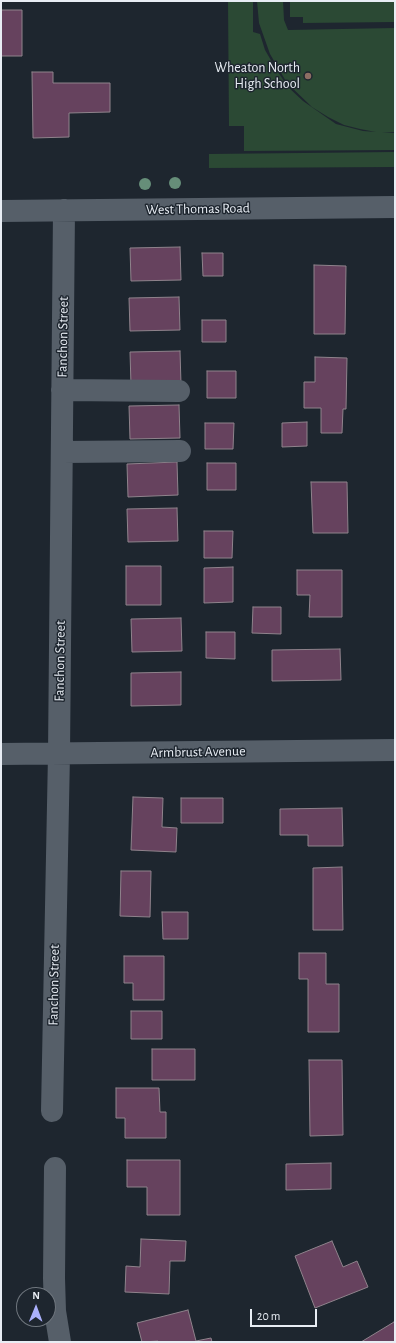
<!DOCTYPE html>
<html>
<head>
<meta charset="utf-8">
<style>
  body { margin:0 }
  #map { position:relative; width:396px; height:1343px; overflow:hidden; background:#1e262f; font-family:"Alegreya Sans",sans-serif }
  canvas { display:block }
  .frame { position:absolute; inset:0; border:2px solid #e8edf4; pointer-events:none }
  .north { position:absolute; left:16px; top:1287px; width:40px; height:40px; box-sizing:border-box; background:#1e262f; border:1px solid #6f767e; border-radius:50%; rotate:1deg; font-size:11px; font-weight:700; line-height:16px; text-align:center; color:#e8edf4 }
  .north::after { content:''; display:block; margin:auto; width:14px; height:18px; background:#aab0fb; clip-path:polygon(50% 0,100% 100%,50% 72%,0 100%) }
  .scale { position:absolute; left:250px; top:1309px; width:67px; height:18px; box-sizing:border-box; border:2px solid #e8edf4; border-top:0; padding-left:5px; font-size:12px; line-height:14px; white-space:nowrap; color:#e8edf4; -webkit-text-stroke:3px #1e262f; paint-order:stroke }
</style>
</head>
<body>
<div id="map">
<canvas width="396" height="1343"></canvas>
<div class="frame"></div>
<div class="north">N</div>
<div class="scale">20 m</div>
</div>
<script>
const ctx = document.querySelector('canvas').getContext('2d');
ctx.lineJoin = 'round';
function fillPath(path, color) {
  ctx.fillStyle = color;
  ctx.fill(path, 'evenodd');
}
function poly(rows) {
  const path = new Path2D();
  for (const r of rows) {
    path.moveTo(r[0], r[1]);
    for (let i = 2; i < r.length; i += 2) path.lineTo(r[i], r[i + 1]);
  }
  return path;
}
function strokePath(path, color, width, dash) {
  ctx.strokeStyle = color;
  ctx.lineWidth = width;
  ctx.lineCap = dash ? 'butt' : 'round';
  ctx.setLineDash(dash || []);
  ctx.stroke(path);
}
function write(font, color, halo, rows, align = 'center') {
  ctx.font = font + ' "Alegreya Sans",sans-serif';
  ctx.lineWidth = 3;
  ctx.setLineDash([]);
  ctx.textBaseline = 'middle';
  ctx.strokeStyle = halo;
  ctx.fillStyle = color;
  for (const [text, x, y, turn = 0] of rows) {
    ctx.save();
    ctx.translate(x, y);
    ctx.rotate((+turn || 0) * Math.PI / 180);
    ctx.textAlign = isNaN(turn) ? turn : align;
    if (halo) ctx.strokeText(text, 0, 0);
    ctx.fillText(text, 0, 0);
    ctx.restore();
  }
}
const green = poly([
  [228,1,253,1,253,32,260,34,265,50,276,69,288,87,303,101,336,124,363,131,376,132,360,129,344,125,328,117,312,107,287,83,270,54,259,23,257,1,283,1,284,20,288,30,395,28,395,132,382,132,395,133,395,150,244,151,244,126,229,126],
  [290,1,395,1,395,22,303,23,303,17,290,17],
  [395,152,395,167,209,168,209,154]
]);
const building = poly([
  [1,10,22,10,22,56,1,56,1,10],
  [32,72,53,72,53,83,110,83,110,112,69,113,69,137,33,138,32,72],
  [180,247,181,280,131,281,130,248,180,247],
  [202,253,223,253,223,276,203,276,202,253],
  [314,265,346,266,345,334,314,334,314,265],
  [179,297,180,330,130,331,129,298,179,297],
  [202,320,226,320,226,342,202,342,202,320],
  [180,351,181,384,131,385,130,352,180,351],
  [315,357,347,358,346,409,343,409,342,433,321,433,321,408,304,408,304,382,315,382,315,357],
  [207,371,236,371,236,398,207,398,207,371],
  [179,405,180,438,130,439,129,406,179,405],
  [307,422,307,446,282,447,282,423,307,422],
  [205,423,234,423,233,449,205,449,205,423],
  [177,462,178,495,128,497,127,464,177,462],
  [207,463,236,463,236,490,207,490,207,463],
  [311,482,347,482,348,533,313,533,311,482],
  [177,508,178,541,128,542,127,509,177,508],
  [204,531,233,531,232,558,204,558,204,531],
  [126,566,161,566,161,605,126,605,126,566],
  [233,567,233,602,204,603,204,568,233,567],
  [297,570,342,570,342,617,309,617,310,595,297,595,297,570],
  [253,607,281,607,281,634,252,633,253,607],
  [181,618,182,651,132,652,131,619,181,618],
  [206,632,235,632,235,659,206,658,206,632],
  [340,649,341,680,272,681,272,650,340,649],
  [181,672,181,705,131,706,131,673,181,672],
  [133,797,163,798,162,827,177,828,176,852,131,850,133,797],
  [181,798,223,798,223,823,181,823,181,798],
  [342,808,343,846,308,846,308,835,280,835,280,809,342,808],
  [342,867,343,930,313,930,313,868,342,867],
  [121,871,151,871,150,917,120,916,121,871],
  [162,912,188,912,188,939,163,939,162,912],
  [299,953,326,953,326,984,339,984,339,1032,308,1032,308,979,299,979,299,953],
  [124,956,164,956,164,1000,133,1000,133,983,124,983,124,956],
  [131,1011,162,1011,162,1039,131,1039,131,1011],
  [152,1049,195,1049,195,1080,152,1080,152,1049],
  [309,1060,342,1060,343,1135,310,1136,309,1060],
  [116,1088,159,1088,160,1112,166,1112,166,1138,125,1138,125,1118,116,1118,116,1088],
  [127,1160,180,1160,180,1215,147,1215,147,1187,127,1187,127,1160],
  [331,1163,331,1189,286,1190,286,1164,331,1163],
  [141,1239,186,1241,185,1261,170,1261,169,1294,125,1292,126,1266,140,1267,141,1239],
  [332,1241,343,1267,357,1261,368,1287,315,1308,295,1256,332,1241],
  [188,1310,196,1341,211,1338,212,1342,158,1342,158,1341,142,1342,137,1323,188,1310],
  [394,1322,395,1325,395,1342,361,1342,394,1322]
]);
const minor = poly([
  [1,211,395,207],
  [62,390,179,391],
  [62,452,180,451],
  [1,754,395,750],
  [52,1111,59,754,64,210],
  [55,1168,54,1278,55,1311,60,1342]
]);
const trees = [
  [175,183],
  [145,184]
];
const markers = [
  [308,76,4,"#8d6e63"]
];
const poiNames = [
  ["Wheaton North",300,68],
  ["High School",300,84]
];
const streetNames = [
  ["West Thomas Road",198,209,-1],
  ["Fanchon Street",63,337,-89],
  ["Fanchon Street",60,661,-89],
  ["Armbrust Avenue",198,752,-1],
  ["Fanchon Street",54,985,-89]
];
fillPath(green, '#2b4934');
fillPath(building, '#66425e');
strokePath(building, '#8f838c', 1);
strokePath(minor, '#565f69', 22);
ctx.fillStyle = '#668e79';
for (const [x, y] of trees) {
  ctx.beginPath();
  ctx.arc(x, y, 6, 0, 2 * Math.PI);
  ctx.fill();
}
for (const [x, y, r, color] of markers) {
  const dot = new Path2D();
  dot.arc(x, y, r, 0, 2 * Math.PI);
  ctx.fillStyle = color;
  ctx.fill(dot);
  strokePath(dot, '#1e262f', 1.5);
}
write('14px', '#e8edf4', '#1e262f', poiNames, 'right');
write('14px', '#e8edf4', '#1e262f', streetNames);
</script>
</body>
</html>
